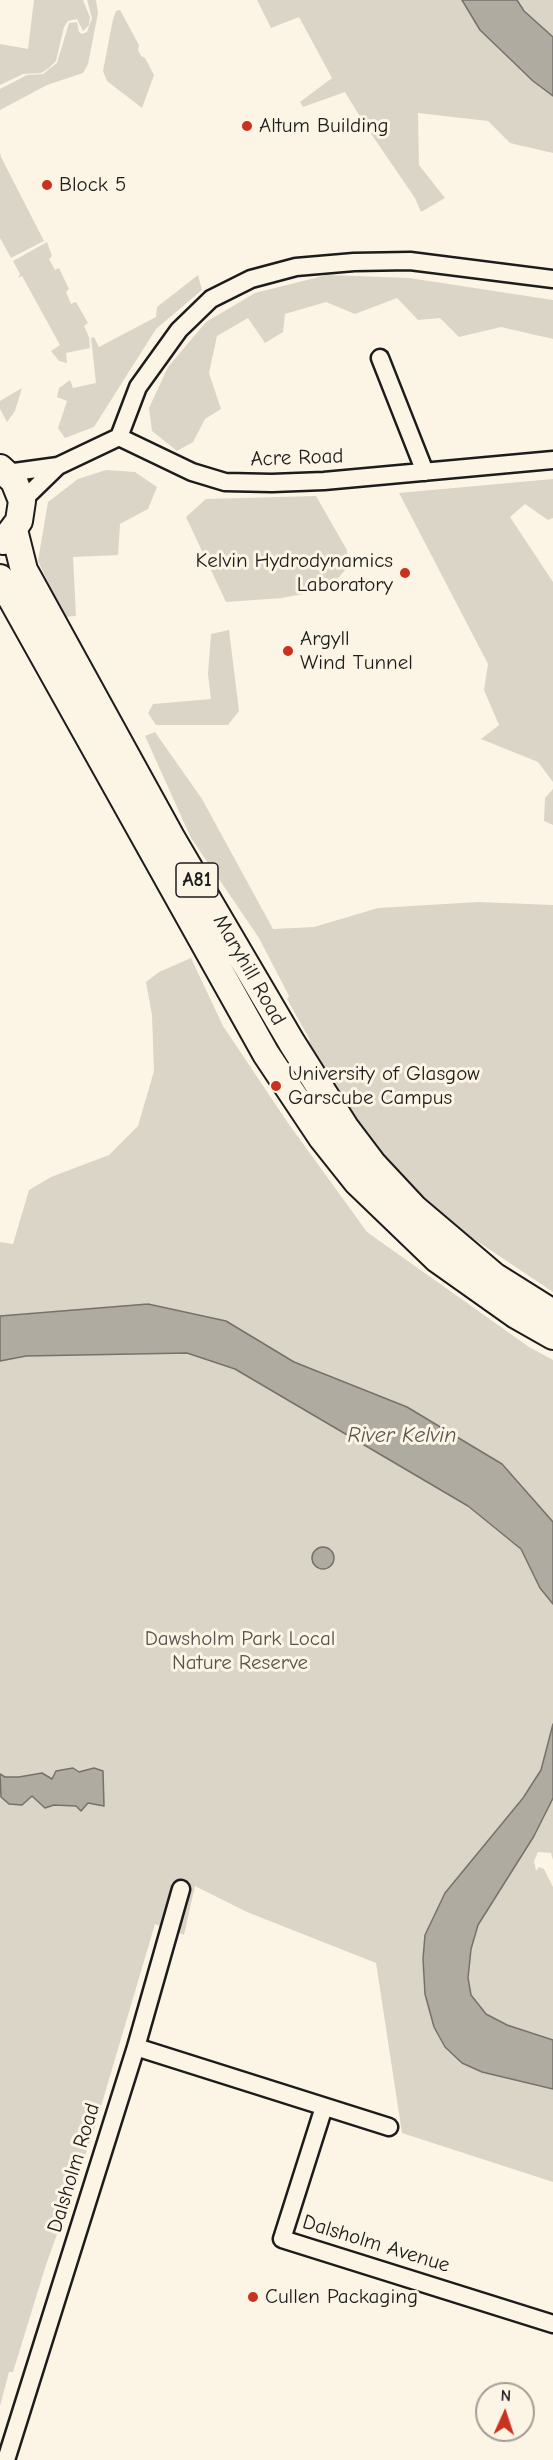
<!DOCTYPE html>
<html>
<head>
<meta charset="utf-8">
<style>
  body { margin:0 }
  #map { position:relative; width:553px; height:2460px; overflow:hidden; background:#fcf5e5; font-family:"Comic Neue",sans-serif }
  canvas { display:block }
  .north { position:absolute; left:475px; top:2382px; width:60px; height:60px; box-sizing:border-box; background:#fcf5e5; border:2px solid #a29e95; border-radius:50%; rotate:3deg; font-size:16px; font-weight:700; line-height:24px; text-align:center; color:#1c1c1c }
  .north::after { content:''; display:block; margin:auto; width:21px; height:27px; background:#c8321e; clip-path:polygon(50% 0,100% 100%,50% 72%,0 100%) }
</style>
</head>
<body>
<div id="map">
<canvas width="553" height="2460"></canvas>
<div class="north">N</div>
</div>
<script>
const ctx = document.querySelector('canvas').getContext('2d');
ctx.lineJoin = 'round';
function fillPath(path, color) {
  ctx.fillStyle = color;
  ctx.fill(path, 'evenodd');
}
function poly(rows) {
  const path = new Path2D();
  for (const r of rows) {
    if (r.length === 3) {
      path.moveTo(r[0] + r[2], r[1]);
      path.arc(r[0], r[1], r[2], 0, 2 * Math.PI);
      continue;
    }
    path.moveTo(r[0], r[1]);
    for (let i = 2; i < r.length; i += 2) path.lineTo(r[i], r[i + 1]);
  }
  return path;
}
function strokePath(path, color, width, dash) {
  ctx.strokeStyle = color;
  ctx.lineWidth = width;
  ctx.lineCap = dash ? 'butt' : 'round';
  ctx.setLineDash(dash || []);
  ctx.stroke(path);
}
function write(font, color, halo, rows, align = 'center') {
  ctx.font = font + ' "Comic Neue",sans-serif';
  ctx.lineWidth = 6;
  ctx.setLineDash([]);
  ctx.textBaseline = 'middle';
  ctx.strokeStyle = halo;
  ctx.fillStyle = color;
  for (const [text, x, y, turn = 0] of rows) {
    ctx.save();
    ctx.translate(x, y);
    ctx.rotate((+turn || 0) * Math.PI / 180);
    ctx.textAlign = isNaN(turn) ? turn : align;
    if (halo) ctx.strokeText(text, 0, 0);
    ctx.fillText(text, 0, 0);
    ctx.restore();
  }
}
const green = poly([
  [34,0,83,0,90,17,89,25,83,31,77,19,68,21,64,27,56,61,49,68,41,73,23,74,0,85,0,44,28,49],
  [87,0,96,0,98,13,88,64,83,73,47,85,0,110,0,89,27,75,43,74,57,63,69,23,77,22,79,32,82,34,87,32,92,18],
  [257,0,462,0,480,30,533,81,553,96,553,153,510,143,488,121,418,113,419,165,445,198,421,212,415,198,365,125,345,92,303,107,300,102,332,78,299,17,271,28],
  [517,0,553,0,553,37,524,11],
  [120,10,139,45,138,50,141,56,145,58,154,75,142,108,107,81,103,71,113,19,116,11],
  [0,152,1,157,44,241,11,258,0,238],
  [47,242,52,256,49,259,55,270,59,268,69,289,66,292,71,304,76,302,88,323,84,326,89,337,90,348,66,353,67,363,59,361,51,351,60,345,22,276,18,278,20,274,13,261],
  [198,275,202,290,156,329,94,427,65,438,58,428,67,401,57,397,59,388,70,380,73,388,96,383,91,338,94,337,99,347,156,317,157,307],
  [327,275,409,278,553,300,553,339,501,327,459,337,440,318,418,320,397,298,355,314,326,302,285,314,283,332,265,343,248,318,217,336,209,373,221,409,205,419,193,442,177,451,152,431,149,408,168,367,206,322,255,293],
  [22,388,15,411,7,422,0,409,0,401],
  [106,470,135,472,157,487,148,509,120,524,118,555,73,557,76,616,64,617,38,561,48,502,78,479],
  [553,479,553,518,548,520,525,504,510,517,553,582,553,782,538,762,481,739,499,725,484,690,488,664,399,493],
  [316,496,347,550,346,569,329,589,282,598,226,602,186,517,206,499],
  [229,630,239,711,228,725,156,725,148,713,153,704,211,699,208,674,211,634],
  [155,732,202,799,273,929,314,927,378,908,478,902,553,905,553,1292,450,1223,373,1151,306,1042,310,1040,287,999,289,996,259,938,191,838,145,736],
  [553,789,553,825,544,821,545,798],
  [191,958,223,1026,288,1123,367,1232,529,1347,553,1360,553,1522,502,1464,407,1407,294,1362,226,1321,148,1304,0,1316,0,1242,13,1244,29,1190,51,1177,109,1155,138,1126,154,1071,152,1015,146,982,159,972],
  [124,1353,187,1353,235,1369,295,1403,467,1506,521,1549,540,1588,553,1604,553,1724,541,1770,522,1798,445,1893,423,1959,425,1994,434,2027,445,2047,462,2063,553,2089,553,2182,402,2133,376,1963,247,1912,195,1886,184,1935,155,1924,94,2130,45,2268,13,2372,9,2372,0,2406,0,1361,26,1356],
  [553,1798,553,1860,551,1853,538,1852,534,1861,536,1871,539,1867,544,1869,553,1887,553,2040,507,2025,486,2014,471,1995,468,1978,471,1949,478,1925,534,1836]
]);
const water = poly([
  [462,0,517,0,524,11,553,37,553,96,533,81,480,30,462,0],
  [148,1304,226,1321,294,1362,407,1407,502,1464,553,1522,553,1604,540,1588,521,1549,468,1506,235,1369,187,1353,26,1356,0,1361,0,1316,148,1304],
  [323,1558,11],
  [553,1724,553,1798,534,1836,478,1925,471,1949,468,1978,471,1995,486,2014,507,2025,553,2040,553,2089,482,2072,462,2063,445,2047,434,2027,425,1994,423,1959,425,1935,445,1893,523,1798,541,1770,553,1724],
  [73,1768,79,1772,94,1768,103,1771,104,1806,88,1803,81,1811,76,1806,54,1805,45,1808,32,1796,22,1805,9,1804,1,1797,0,1774,5,1777,19,1777,42,1773,52,1779,56,1771,73,1768]
]);
const street = poly([
  [380,358,425,472],
  [119,437,138,387,179,330,211,299,251,279,296,267,354,262,410,261,553,279],
  [119,437,192,472,225,482,272,483,324,481,553,460],
  [7,473,58,466,119,437],
  [22,501,58,466],
  [136,2047,389,2127],
  [324,2107,282,2239,553,2324],
  [6,2460,136,2047,181,1889]
]);
const primary = poly([
  [0,468,14,481,22,501,19,521,4,541],
  [14,530,24,570,171,837,292,1043,345,1127,373,1164,415,1209,494,1276,553,1313],
  [0,578,266,1054,322,1138,357,1182,437,1259,516,1315,553,1336]
]);
const markers = [
  [247,126,6,"#c8321e"],
  [47,185,6,"#c8321e"],
  [405,573,6,"#c8321e"],
  [288,651,6,"#c8321e"],
  [276,1086,6,"#c8321e"],
  [253,2297,6,"#c8321e"]
];
const shields = [
  [197,880,42]
];
const shieldNames = [
  ["A81",197,880]
];
const poiNames = [
  ["Altum Building",259,126],
  ["Block 5",59,185],
  ["Kelvin Hydrodynamics",393,561,"right"],
  ["Laboratory",393,585,"right"],
  ["Argyll",300,639],
  ["Wind Tunnel",300,663],
  ["University of Glasgow",288,1074],
  ["Garscube Campus",288,1098],
  ["Cullen Packaging",265,2297]
];
const streetNames = [
  ["Acre Road",297,458,-2],
  ["Maryhill Road",249,970,60],
  ["Dalsholm Road",74,2168,-73],
  ["Dalsholm Avenue",376,2244,17]
];
const parkNames = [
  ["Dawsholm Park Local",240,1639],
  ["Nature Reserve",240,1663]
];
const waterNames = [
  ["River Kelvin",402,1436]
];
fillPath(green, '#dbd5c8');
fillPath(water, '#b0aba1');
strokePath(water, '#75726c', 1.5);
strokePath(street, '#1c1c1c', 21);
strokePath(primary, '#1c1c1c', 30);
strokePath(street, '#fcf5e5', 16);
strokePath(primary, '#fcf5e5', 26);
for (const [x, y, r, color] of markers) {
  const dot = new Path2D();
  dot.arc(x, y, r, 0, 2 * Math.PI);
  ctx.fillStyle = color;
  ctx.fill(dot);
  strokePath(dot, '#fcf5e5', 2);
}
for (const [x, y, w] of shields) {
  const box = new Path2D();
  box.roundRect(x - w / 2, y - 17, w, 34, 4.5);
  ctx.fillStyle = '#fcf5e5';
  ctx.fill(box);
  strokePath(box, '#1c1c1c', 1.5);
}
write('bold 20px', '#1c1c1c', null, shieldNames);
write('21px', '#1c1c1c', '#fcf5e5', poiNames, 'left');
write('21px', '#1c1c1c', '#fcf5e5', streetNames);
write('21px', '#555450', '#fcf5e5', parkNames);
write('italic 22px', '#575551', '#fcf5e5', waterNames);
</script>
</body>
</html>
